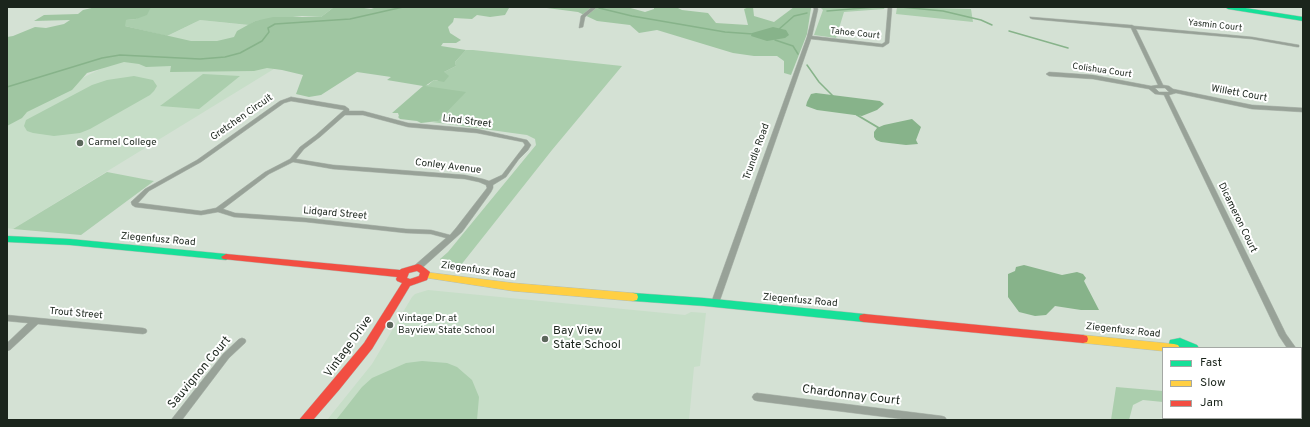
<!DOCTYPE html>
<html>
<head>
<meta charset="utf-8">
<style>
  body { margin:0 }
  #map { position:relative; width:1310px; height:427px; overflow:hidden; background:#d4e1d4; font-family:Overpass,sans-serif }
  canvas { display:block }
  .frame { position:absolute; inset:0; border:8px solid #1b251c; pointer-events:none }
  .legend { position:absolute; left:1162px; top:347px; width:140px; height:72px; box-sizing:border-box; background:#fff; border:1px solid #a4a8a4; margin:0; padding:5px 7px; list-style:none; font-size:12px; color:#1b251c }
  .legend li { display:flex; align-items:center; gap:8px; height:20px }
  .legend b { width:20px; border:1px solid #a4a8a4 }
</style>
</head>
<body>
<div id="map">
<canvas width="1310" height="427"></canvas>
<div class="frame"></div>
<ul class="legend">
<li><b style="height:5px;background:#16e098"></b>Fast</li>
<li><b style="height:5px;background:#ffcf43"></b>Slow</li>
<li><b style="height:5px;background:#f24e42"></b>Jam</li>
</ul>
</div>
<script>
const ctx = document.querySelector('canvas').getContext('2d');
ctx.lineJoin = 'round';
function fillPath(path, color) {
  ctx.fillStyle = color;
  ctx.fill(path, 'evenodd');
}
function poly(rows) {
  const path = new Path2D();
  for (const r of rows) {
    path.moveTo(r[0], r[1]);
    for (let i = 2; i < r.length; i += 2) path.lineTo(r[i], r[i + 1]);
  }
  return path;
}
function strokePath(path, color, width, dash) {
  ctx.strokeStyle = color;
  ctx.lineWidth = width;
  ctx.lineCap = dash ? 'butt' : 'round';
  ctx.setLineDash(dash || []);
  ctx.stroke(path);
}
function write(font, color, halo, rows, align = 'center') {
  ctx.font = font + ' Overpass,sans-serif';
  ctx.lineWidth = 4;
  ctx.setLineDash([]);
  ctx.textBaseline = 'middle';
  ctx.strokeStyle = halo;
  ctx.fillStyle = color;
  for (const [text, x, y, turn = 0] of rows) {
    ctx.save();
    ctx.translate(x, y);
    ctx.rotate((+turn || 0) * Math.PI / 180);
    ctx.textAlign = isNaN(turn) ? turn : align;
    if (halo) ctx.strokeText(text, 0, 0);
    ctx.fillText(text, 0, 0);
    ctx.restore();
  }
}
const built = poly([
  [200,20,331,34,13,229,7,228,7,115],
  [428,290,685,315,691,312,706,313,700,366,694,367,689,420,327,420,372,364,412,297,415,294]
]);
const green = poly([
  [151,7,334,7,321,17,302,16,255,21,249,25,200,20,167,36,125,26,125,20,136,19],
  [820,7,885,7,884,9,844,12,836,38,814,35,823,10],
  [897,7,971,9,973,22,896,14],
  [466,50,473,50,622,66,552,150,457,270,443,266,440,259,448,252,536,145,535,139,527,135,432,122,438,121,423,85,428,85,434,80,438,81,444,72,456,66,455,62],
  [203,74,240,76,199,109,160,106],
  [134,76,153,80,157,86,154,91,150,95,90,129,80,133,54,136,33,133,27,131,24,126,26,120,92,85,107,80],
  [107,172,154,181,81,235,13,229],
  [422,361,447,363,457,367,472,380,479,397,477,420,336,420,362,387,372,378,406,363],
  [1116,387,1163,391,1163,402,1143,400,1133,405,1129,420,1111,420]
]);
const forest = poly([
  [96,7,151,7,147,15,136,19,126,20,125,26,191,41,217,41,234,37,237,31,255,21,273,17,321,17,334,7,366,7,364,8,371,9,377,7,509,8,505,15,490,17,477,15,472,19,454,18,453,22,448,27,450,33,461,40,456,43,443,43,441,46,466,50,455,62,456,66,444,72,449,76,444,82,434,80,425,86,466,92,438,121,421,123,417,121,400,119,398,117,399,116,398,113,392,113,423,86,387,80,391,77,357,72,321,95,309,97,296,94,303,75,282,70,267,68,254,71,170,72,171,66,146,67,139,64,124,62,87,73,72,90,27,112,22,118,7,126,7,37,13,36,35,27,46,28,64,24,70,20,34,21,44,15,78,14,83,10],
  [539,7,627,7,645,12,654,9,654,7,676,7,682,10,708,13,716,23,748,25,744,9,749,7,753,7,754,16,774,22,794,7,811,8,807,34,791,75,784,73,784,61,777,56,754,56,733,53,657,30,639,33,630,25,597,21,578,12]
]);
const water = poly([
  [773,27,786,30,789,35,785,38,767,41,751,36,752,33],
  [816,93,880,101,884,104,877,110,862,116,817,110,806,106,807,102,811,94],
  [912,119,921,127,916,140,918,144,906,145,881,142,876,140,874,137,874,132,877,128,884,125],
  [1024,265,1062,275,1077,272,1083,274,1086,278,1084,281,1099,310,1081,310,1055,306,1046,315,1035,316,1019,312,1008,297,1008,274,1015,271,1016,267]
]);
const streamFar1 = poly([
  [901,7,943,11,981,20,992,25],
  [599,8,632,16,725,32,753,34],
  [827,11,875,7],
  [778,30,794,16,807,13],
  [1009,31,1068,48],
  [775,40,793,46,798,54],
  [807,65,819,82,833,96],
  [7,87,102,58,120,55,200,59,225,57,240,53,262,41,269,32,268,28,275,24,350,19,403,7]
]);
const stream = poly([
  [857,115,879,128]
]);
const street = poly([
  [592,7,597,7,585,17,583,27,579,28,581,16,592,7],
  [813,7,817,7,818,9,812,36,882,44,885,42,888,7,892,7,889,43,883,47,811,39,719,303,718,305,712,305,711,303,807,37,814,9,813,7],
  [1030,17,1130,25,1132,25,1134,26,1252,37,1299,45,1299,47,1297,47,1252,39,1136,29,1163,85,1169,86,1173,89,1252,105,1303,108,1303,112,1252,109,1176,93,1169,95,1286,334,1296,348,1287,348,1279,336,1164,95,1155,94,1149,89,1093,79,1049,76,1046,74,1049,72,1093,75,1151,86,1158,85,1131,28,1032,19,1030,18,1030,17],
  [1155,88,1165,88,1169,92,1159,92,1155,88],
  [291,97,345,106,349,109,349,111,363,111,408,123,477,129,527,140,531,145,528,150,519,159,506,177,493,185,493,188,491,192,462,232,421,269,418,270,415,269,414,267,415,265,446,238,431,234,406,233,306,222,234,217,218,212,201,215,135,207,132,205,131,202,132,201,145,189,197,160,280,101,291,97],
  [291,101,344,110,316,135,300,147,290,159,265,172,216,208,201,211,138,203,149,191,201,162,284,103,291,101],
  [345,115,363,115,408,127,477,133,523,142,525,145,502,175,489,181,483,179,465,175,333,165,296,159,304,149,320,137,345,115],
  [293,162,333,169,465,179,479,182,486,185,487,188,456,228,450,235,431,230,406,229,306,218,235,213,223,209,269,174,293,162],
  [7,315,143,328,146,329,147,331,146,333,143,334,38,324,10,350,7,351,7,343,28,323,7,321,7,315],
  [242,338,245,339,246,341,245,343,229,358,182,420,171,420,223,354,239,339,242,338],
  [757,393,942,416,945,417,947,420,910,420,757,401,754,400,752,397,754,394,757,393]
]);
const fast = poly([
  [1225,7,1239,7,1303,17,1303,21,1228,9,1225,7],
  [7,236,70,239,226,254,231,257,226,260,70,245,7,242,7,236],
  [633,293,704,298,864,314,868,315,869,318,868,321,864,322,704,306,633,301,629,300,628,297,629,294,633,293],
  [1180,338,1197,345,1199,348,1183,348,1180,347,1180,348,1168,348,1170,340,1180,338]
]);
const slow = poly([
  [425,272,513,283,633,293,637,294,638,297,637,300,633,301,513,291,421,277,420,275,421,273,425,272],
  [1083,335,1174,344,1178,345,1180,348,1163,348,1163,351,1083,343,1079,342,1078,339,1079,336,1083,335],
  [1301,354,1303,354,1303,362,1301,362,1301,354]
]);
const jam = poly([
  [226,254,400,270,401,269,418,264,421,265,430,272,427,280,410,286,372,349,339,390,313,420,299,420,364,343,402,283,397,281,396,279,397,277,223,259,221,257,226,254],
  [417,271,420,273,419,276,410,279,407,278,409,273,417,271],
  [864,314,1083,335,1087,336,1088,339,1087,342,1083,343,864,322,860,321,859,318,860,315,864,314],
  [1214,418,1227,418,1228,420,1215,420,1214,418]
]);
const markers = [
  [80,143,4,"#5c675c"],
  [390,325,4,"#5c675c"],
  [545,339,4,"#5c675c"]
];
const farStreetnames = [
  ["Yasmin Court",1215,26,6],
  ["Tahoe Court",855,34,6],
  ["Colishua Court",1102,71,8]
];
const streetNames = [
  ["Willett Court",1239,94,10],
  ["Gretchen Circuit",242,118,-35],
  ["Lind Street",467,122,7],
  ["Trundle Road",757,152,-70],
  ["Conley Avenue",448,167,7],
  ["Lidgard Street",335,214,5],
  ["Dicameron Court",1237,218,64],
  ["Ziegenfusz Road",158,240,5],
  ["Ziegenfusz Road",478,271,8],
  ["Ziegenfusz Road",800,301,5],
  ["Trout Street",76,314,5],
  ["Ziegenfusz Road",1123,331,6]
];
const poiNames = [
  ["Carmel College",88,143],
  ["Vintage Dr at",398,319],
  ["Bayview State School",398,331]
];
const nearPoinames = [
  ["Bay View",553,332],
  ["State School",553,346]
];
const nearStreetnames = [
  ["Vintage Drive",349,347,-54],
  ["Sauvignon Court",200,373,-50],
  ["Chardonnay Court",851,396,7]
];
fillPath(built, '#c7dec8');
fillPath(green, '#abcead');
fillPath(forest, '#a0c6a2');
fillPath(water, '#87b38a');
strokePath(streamFar1, '#87b38a', 1.5);
strokePath(stream, '#87b38a', 2);
strokePath(street, '#b4beb4', 1);
strokePath(fast, '#b4beb4', 1);
strokePath(slow, '#b4beb4', 1);
strokePath(jam, '#b4beb4', 1);
fillPath(street, '#98a298');
fillPath(fast, '#16e098');
fillPath(slow, '#ffcf43');
fillPath(jam, '#f24e42');
for (const [x, y, r, color] of markers) {
  const dot = new Path2D();
  dot.arc(x, y, r, 0, 2 * Math.PI);
  ctx.fillStyle = color;
  ctx.fill(dot);
  strokePath(dot, '#fff', 1.5);
}
write('9px', '#1b251c', '#fff', farStreetnames);
write('10px', '#1b251c', '#fff', streetNames);
write('10px', '#1b251c', '#fff', poiNames, 'left');
write('12px', '#1b251c', '#fff', nearPoinames, 'left');
write('12px', '#1b251c', '#fff', nearStreetnames);
</script>
</body>
</html>
